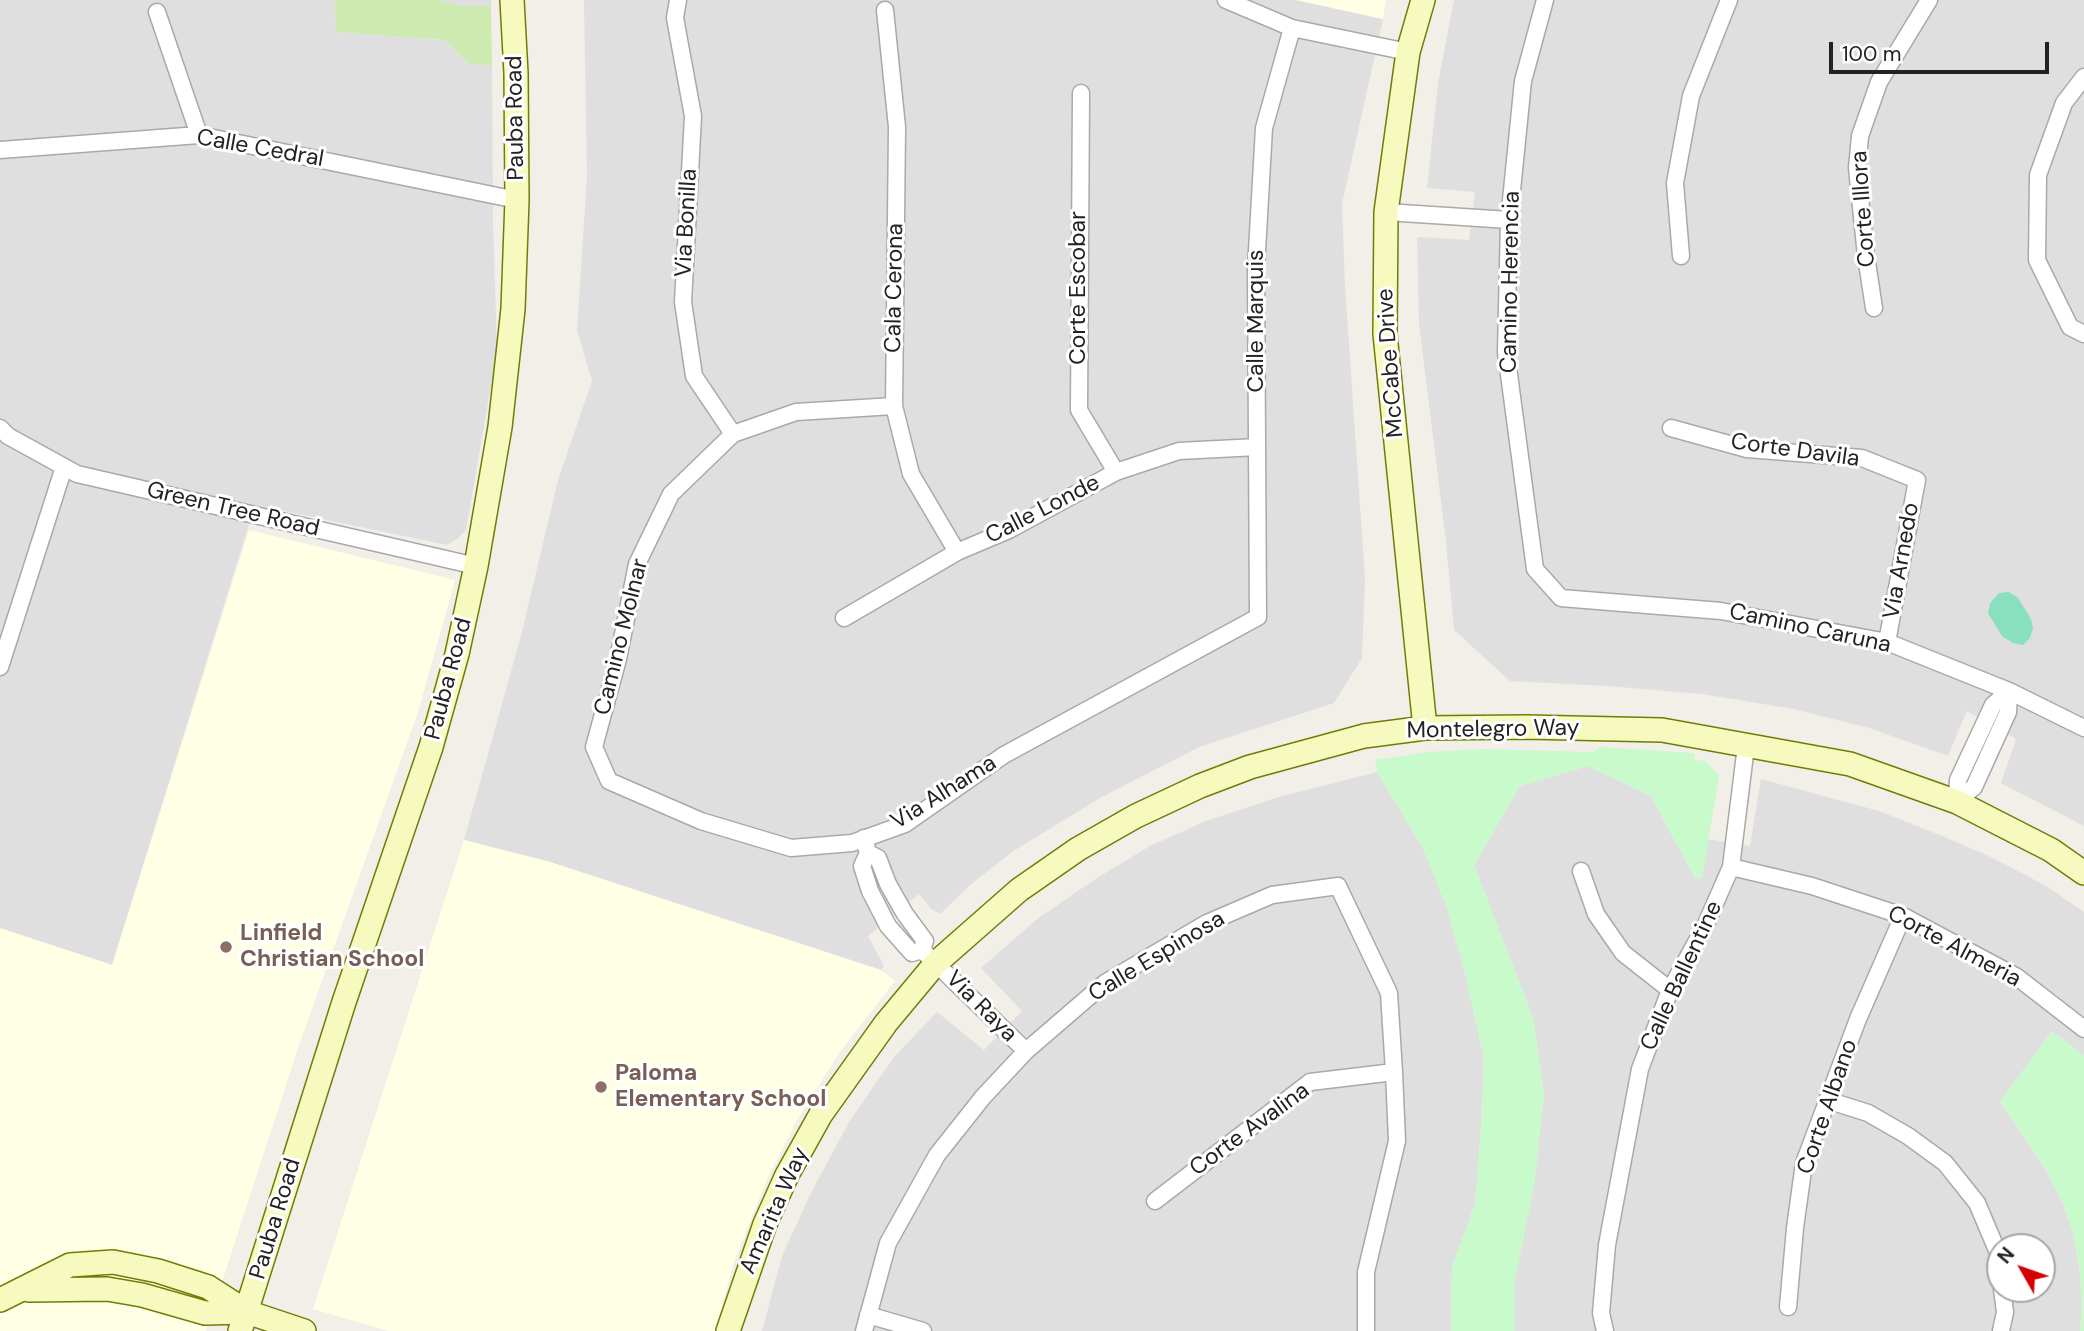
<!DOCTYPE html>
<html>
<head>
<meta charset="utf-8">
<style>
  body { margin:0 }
  #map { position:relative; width:2084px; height:1331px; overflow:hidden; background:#f2efe9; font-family:"DM Sans",sans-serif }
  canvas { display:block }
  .north { position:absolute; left:1986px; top:1233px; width:70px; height:70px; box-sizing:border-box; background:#fff; border:2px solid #a7a7a7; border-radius:50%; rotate:310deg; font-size:19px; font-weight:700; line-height:28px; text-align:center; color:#222 }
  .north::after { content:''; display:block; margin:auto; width:24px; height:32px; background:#d40000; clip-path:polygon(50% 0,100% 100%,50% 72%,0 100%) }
  .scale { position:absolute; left:1829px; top:42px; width:220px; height:32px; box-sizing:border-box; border:4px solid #222; border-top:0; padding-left:9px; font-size:21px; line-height:24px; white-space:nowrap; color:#222; -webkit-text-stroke:5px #fff; paint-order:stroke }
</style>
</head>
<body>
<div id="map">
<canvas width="2084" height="1331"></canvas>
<div class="north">N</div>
<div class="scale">100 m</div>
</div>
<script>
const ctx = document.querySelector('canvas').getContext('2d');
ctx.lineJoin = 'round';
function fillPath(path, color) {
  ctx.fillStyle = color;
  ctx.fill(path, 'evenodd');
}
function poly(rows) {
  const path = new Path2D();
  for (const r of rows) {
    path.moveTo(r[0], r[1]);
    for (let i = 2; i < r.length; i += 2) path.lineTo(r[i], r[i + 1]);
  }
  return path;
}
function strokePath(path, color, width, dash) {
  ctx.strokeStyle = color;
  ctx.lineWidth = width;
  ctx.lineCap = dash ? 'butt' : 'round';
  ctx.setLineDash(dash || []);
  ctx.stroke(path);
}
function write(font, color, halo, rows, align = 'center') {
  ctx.font = font + ' "DM Sans",sans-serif';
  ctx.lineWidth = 6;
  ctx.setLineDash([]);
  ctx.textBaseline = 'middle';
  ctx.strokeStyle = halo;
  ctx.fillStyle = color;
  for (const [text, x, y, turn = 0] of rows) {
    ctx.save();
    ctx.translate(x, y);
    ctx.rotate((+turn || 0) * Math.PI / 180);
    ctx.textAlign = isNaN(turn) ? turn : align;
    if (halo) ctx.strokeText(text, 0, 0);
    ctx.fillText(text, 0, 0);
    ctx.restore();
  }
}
const residential = poly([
  [0,0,335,0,336,32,445,40,468,64,492,66,493,223,497,351,466,530,457,539,447,545,255,505,112,965,0,928],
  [435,0,491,0,491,6,463,6],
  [584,0,1296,0,1383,19,1342,204,1345,285,1365,579,1362,658,1334,703,1199,747,1100,798,1012,852,970,885,940,914,931,909,919,894,868,936,884,966,881,970,550,862,464,840,522,632,558,480,592,381,577,330,587,177],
  [1454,0,2084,0,2084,826,2001,783,2016,739,1967,711,1948,756,1869,728,1793,709,1702,694,1608,686,1510,681,1454,630,1446,542,1419,324,1417,237,1469,240,1475,192,1427,188,1438,83],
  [1588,766,1651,796,1695,878,1701,878,1708,839,1750,846,1761,779,1879,811,1945,837,1995,859,2046,886,2084,912,2084,1056,2052,1031,2000,1102,2044,1167,2062,1201,2074,1236,2080,1273,2082,1310,2080,1331,1515,1331,1515,1279,1534,1186,1544,1095,1533,1018,1474,865,1520,786],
  [2000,1247,2042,1247,2042,1289,2000,1289],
  [1377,772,1423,848,1447,908,1466,977,1484,1059,1481,1128,1475,1204,1452,1267,1451,1331,762,1331,782,1256,813,1189,849,1122,894,1057,937,1012,984,1050,1022,1011,981,968,1037,919,1097,878,1150,846,1206,821,1282,796]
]);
const education = poly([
  [1296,0,1386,0,1383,19],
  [249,530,455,580,418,712,299,1045,206,1331,0,1331,0,928,112,965],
  [464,840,550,862,881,970,895,981,839,1053,797,1120,767,1179,734,1262,715,1331,388,1331,313,1309]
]);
const grass = poly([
  [335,0,435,0,463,6,491,6,492,66,468,64,445,40,336,32]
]);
const park = poly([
  [1600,747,1694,753,1695,760,1706,761,1719,776,1702,878,1695,878,1651,796,1588,766,1520,786,1474,865,1533,1018,1544,1095,1534,1186,1515,1279,1515,1331,1451,1331,1452,1267,1475,1204,1481,1128,1484,1059,1466,977,1447,908,1423,848,1377,772,1375,760,1428,752,1484,749,1593,752],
  [2052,1031,2084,1056,2084,1331,2080,1331,2082,1310,2080,1273,2074,1236,2062,1201,2044,1166,2000,1102]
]);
const pitch = poly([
  [2009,592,2018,598,2031,619,2033,628,2030,638,2023,645,2013,643,2002,636,1988,613,1990,603,1999,593]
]);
const street = poly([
  [678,0,675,18,693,116,683,302,694,376,733,434],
  [1226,0,1292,28,1408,52],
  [1545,0,1523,81,1509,220,1506,352,1535,569,1561,598,1721,611,1887,642,2009,691,2084,728],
  [885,10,897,127,894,406,911,474,957,552],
  [157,12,199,135],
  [2084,77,2064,103,2038,175,2037,260,2070,327,2084,334],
  [1081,93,1079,410,1116,472],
  [0,150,199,135,517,200],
  [1386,212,1509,220],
  [1681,256,1675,183,1691,96,1729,0],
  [1874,308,1866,256,1857,168,1860,136,1879,82,1929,0],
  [894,406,796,412,733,434,671,494,637,564,618,659,594,747,609,781,701,821,791,848,852,843,905,824,1004,755,1258,617,1256,268,1264,128,1292,28],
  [0,428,8,436,77,474,476,566],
  [1671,428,1747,449,1862,458,1917,480,1887,642],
  [844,618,957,552,1009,530,1116,472,1179,451,1257,447],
  [0,667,64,467],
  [1957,802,1958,780,1993,705,2009,691],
  [1957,802,1974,787,2008,712,2009,691],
  [864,838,868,853,862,866,870,891,888,926,912,953,922,950],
  [868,853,878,858,888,884,905,914,925,941,922,950],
  [1731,867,1812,886,1903,916,2017,977,2084,1029],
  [1581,871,1596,914,1623,953,1670,990],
  [922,950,1026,1051],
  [1827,1100,1868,1113,1908,1136,1945,1163,1977,1203,1999,1255,2000,1265],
  [1155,1201,1310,1082,1394,1072],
  [1788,1307,1795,1228,1804,1163,1858,1019,1903,916],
  [868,1315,923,1331],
  [864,1331,888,1243,937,1155,983,1097,1026,1051,1105,983,1207,923,1272,895,1338,886,1389,993,1394,1072,1397,1141,1366,1272,1366,1331],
  [1605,1331,1601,1313,1607,1245,1640,1069,1670,990,1706,924,1731,867,1746,746],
  [2001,1331,2005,1312,2002,1289]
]);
const secondary = poly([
  [1423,0,1408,52,1386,212,1385,334,1425,728],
  [29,1290,107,1289,142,1295,205,1313,247,1312],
  [0,1300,70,1265,113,1262,158,1271,208,1287,247,1312,304,1331],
  [240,1331,344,1002,431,747,457,654,476,566,500,427,513,309,517,200,516,73,512,0],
  [728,1331,765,1224,787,1175,821,1114,886,1023,936,963,1019,890,1078,849,1136,816,1200,786,1250,767,1364,736,1425,728,1526,727,1662,730,1850,764,1957,802,2051,850,2084,873]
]);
const markers = [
  [226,947,7,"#8d6e63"],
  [601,1087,7,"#8d6e63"]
];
const streetNames = [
  ["Pauba Road",516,118,-91],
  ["Calle Cedral",260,149,10],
  ["Corte Illora",1864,209,-94],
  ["Via Bonilla",687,223,-87],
  ["Camino Herencia",1511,282,-89],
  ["Cala Cerona",895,288,-89],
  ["Corte Escobar",1079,288,-90],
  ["Calle Marquis",1257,321,-90],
  ["McCabe Drive",1391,363,-94],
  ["Corte Davila",1795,451,8],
  ["Green Tree Road",233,510,13],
  ["Calle Londe",1043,510,-27],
  ["Via Arnedo",1902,561,-80],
  ["Camino Caruna",1810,629,12],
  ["Camino Molnar",622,637,-76],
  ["Pauba Road",449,679,-75],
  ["Montelegro Way",1493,730,-1],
  ["Via Alhama",944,793,-32],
  ["Corte Almeria",1954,947,28],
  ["Calle Espinosa",1157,957,-31],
  ["Calle Ballentine",1682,976,-65],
  ["Via Raya",981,1007,45],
  ["Corte Albano",1828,1107,-71],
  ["Corte Avalina",1250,1130,-36],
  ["Amarita Way",775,1211,-66],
  ["Pauba Road",276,1219,-73]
];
const educationNames = [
  ["Linfield",240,934],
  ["Christian School",240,960],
  ["Paloma",615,1074],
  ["Elementary School",615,1100]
];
fillPath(residential, '#e0dfdf');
fillPath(education, '#ffffe5');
fillPath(grass, '#cdebb0');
fillPath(park, '#c8facc');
fillPath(pitch, '#88e0be');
strokePath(street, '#a9a9a9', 19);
strokePath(secondary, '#707d05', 26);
strokePath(street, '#fff', 16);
strokePath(secondary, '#f7fabf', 23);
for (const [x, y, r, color] of markers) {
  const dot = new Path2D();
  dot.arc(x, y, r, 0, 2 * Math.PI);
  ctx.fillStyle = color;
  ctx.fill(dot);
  strokePath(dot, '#fff', 2.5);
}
write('23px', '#222', '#fff', streetNames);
write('bold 23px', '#785e54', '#fff', educationNames, 'left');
</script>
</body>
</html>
